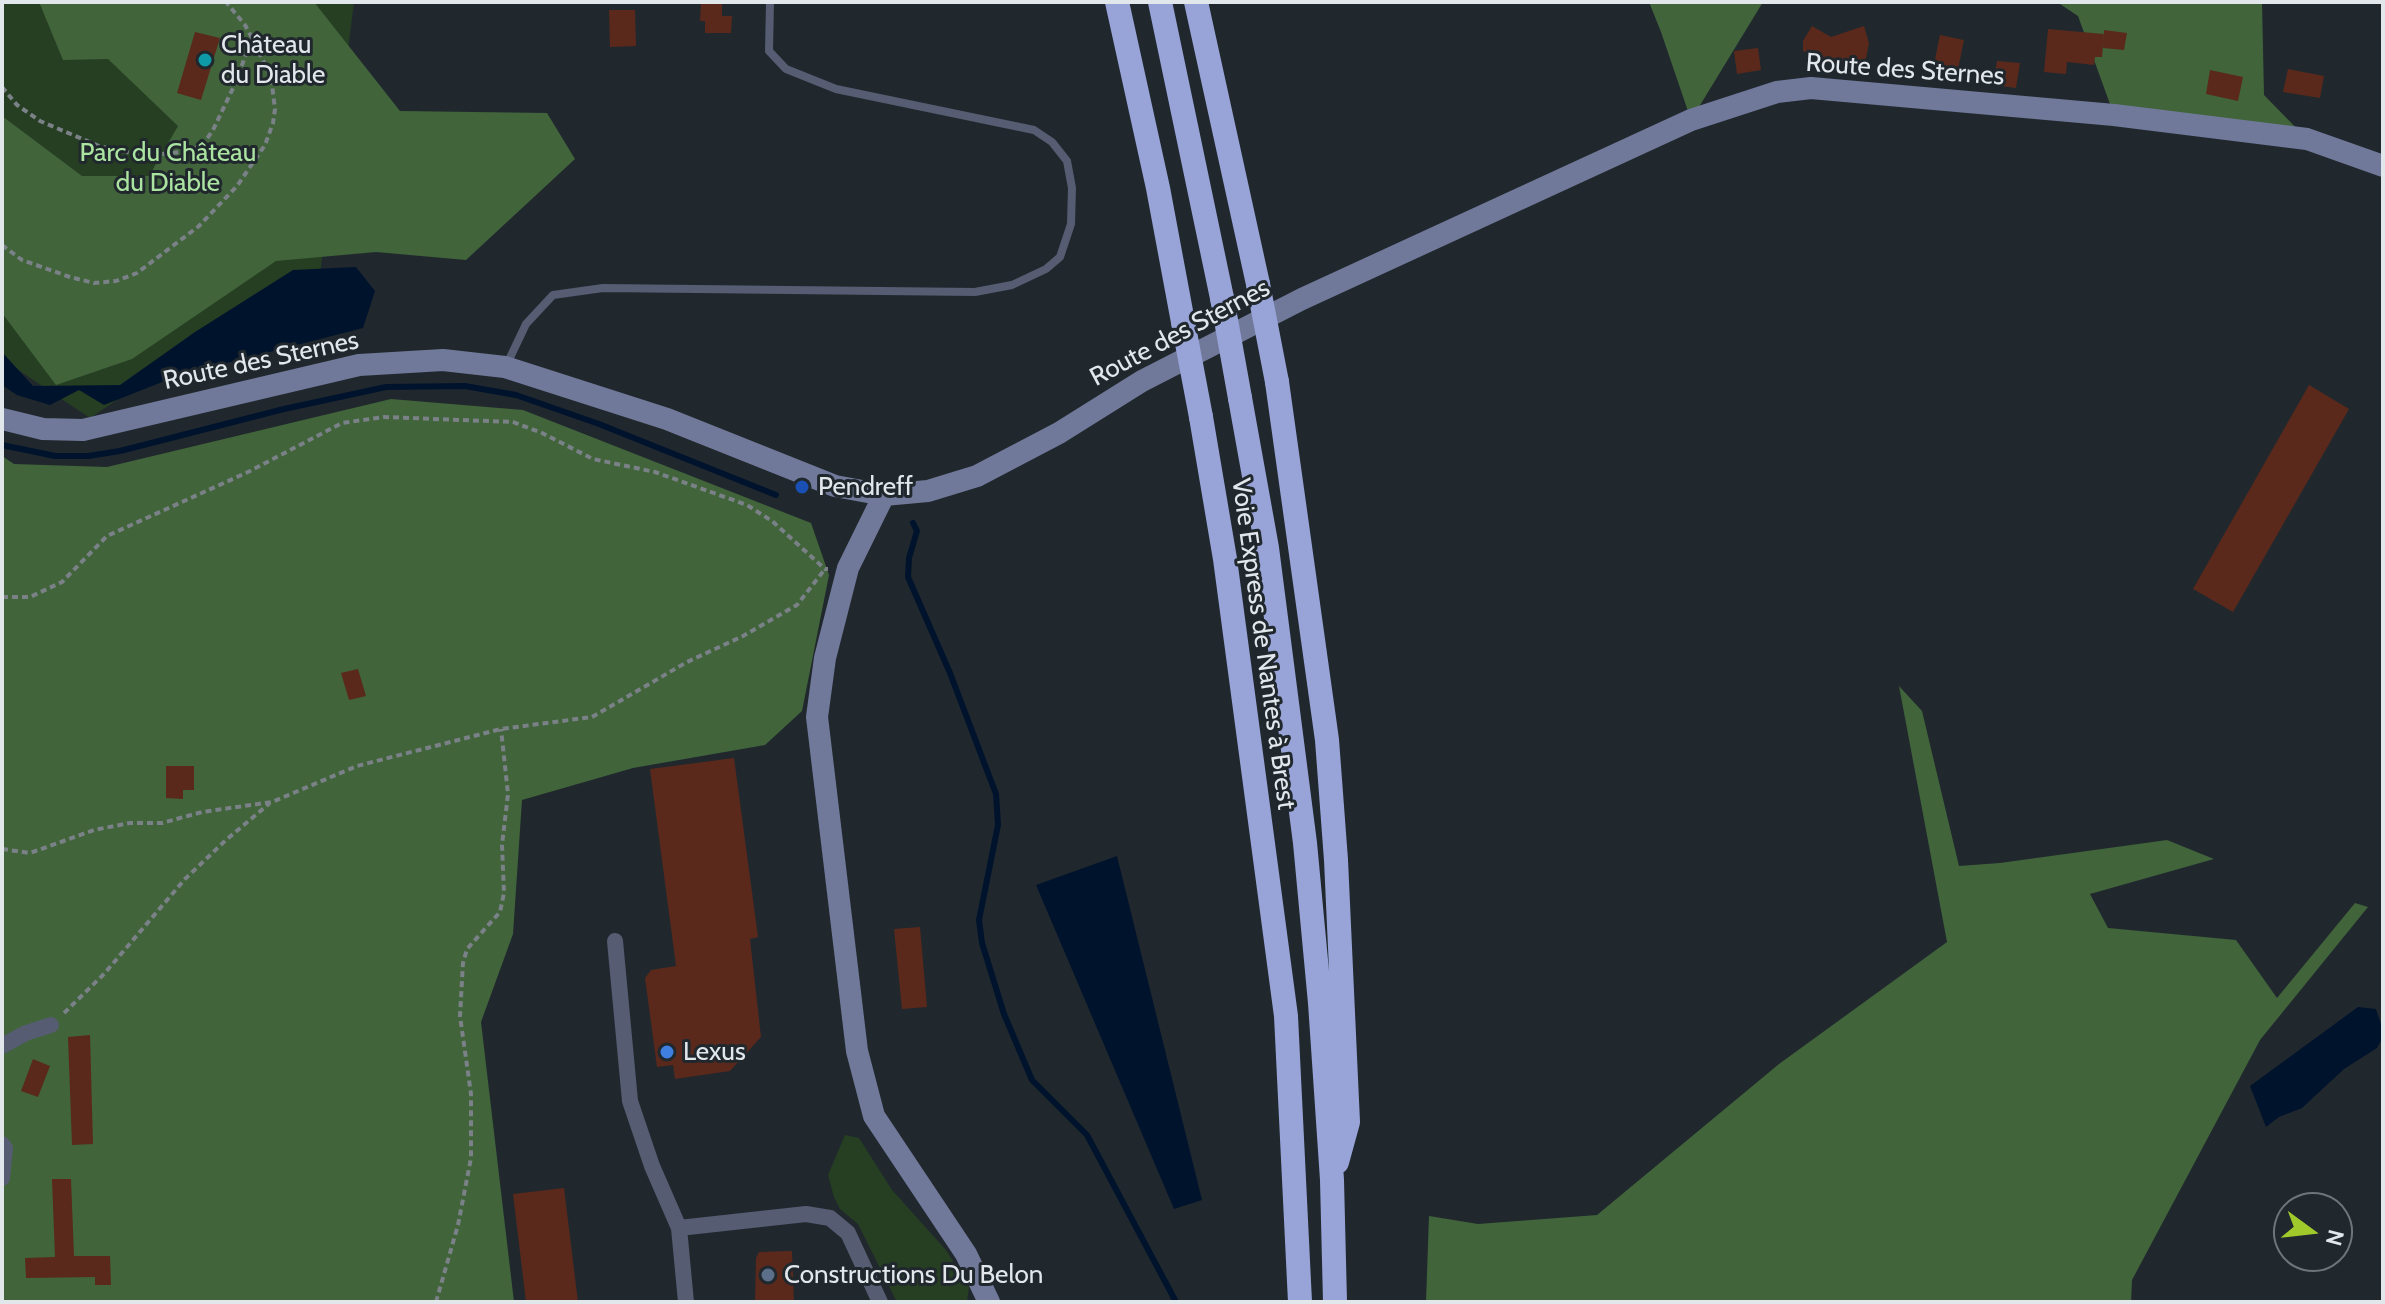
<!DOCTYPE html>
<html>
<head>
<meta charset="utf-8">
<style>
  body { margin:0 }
  #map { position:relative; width:2385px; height:1304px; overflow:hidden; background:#20282e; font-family:Cabin,sans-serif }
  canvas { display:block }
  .frame { position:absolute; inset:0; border:4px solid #e2e7ec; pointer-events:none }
  .north { position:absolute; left:2273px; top:1192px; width:80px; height:80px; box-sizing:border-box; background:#20282e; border:2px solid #6e747a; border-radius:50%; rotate:105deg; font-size:22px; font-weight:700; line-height:32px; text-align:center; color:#e2e7ec }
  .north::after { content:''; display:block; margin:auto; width:28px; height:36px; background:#a0c92b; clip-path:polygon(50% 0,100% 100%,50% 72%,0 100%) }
</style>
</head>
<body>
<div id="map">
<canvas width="2385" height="1304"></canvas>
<div class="frame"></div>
<div class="north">N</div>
</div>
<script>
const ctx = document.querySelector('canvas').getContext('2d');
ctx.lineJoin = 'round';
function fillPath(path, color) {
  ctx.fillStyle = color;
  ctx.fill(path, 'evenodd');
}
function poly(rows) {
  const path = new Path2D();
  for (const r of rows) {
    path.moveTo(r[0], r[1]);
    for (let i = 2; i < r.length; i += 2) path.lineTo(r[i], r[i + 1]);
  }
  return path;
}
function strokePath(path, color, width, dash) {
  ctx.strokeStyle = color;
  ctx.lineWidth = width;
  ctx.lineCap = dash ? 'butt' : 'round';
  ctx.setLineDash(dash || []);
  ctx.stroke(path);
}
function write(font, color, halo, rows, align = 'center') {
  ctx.font = font + ' Cabin,sans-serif';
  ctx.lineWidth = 6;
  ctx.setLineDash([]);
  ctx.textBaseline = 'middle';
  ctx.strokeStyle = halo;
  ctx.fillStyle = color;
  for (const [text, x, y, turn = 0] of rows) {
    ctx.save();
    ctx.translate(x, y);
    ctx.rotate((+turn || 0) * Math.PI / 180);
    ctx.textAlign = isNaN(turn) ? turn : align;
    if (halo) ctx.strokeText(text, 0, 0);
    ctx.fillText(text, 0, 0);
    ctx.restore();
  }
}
const green = poly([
  [2,2,354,2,319,282,257,306,90,418,2,359],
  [845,1135,859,1138,892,1190,946,1250,969,1287,967,1302,897,1302,858,1224,840,1209,834,1197,828,1175]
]);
const forest = poly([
  [39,2,314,2,400,111,547,113,575,159,466,260,376,252,276,261,132,359,56,385,2,313,2,116,82,176,149,176,178,126,108,59,63,60],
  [1649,2,1763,2,1691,120,1661,32],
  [2057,2,2262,2,2264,95,2307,139,2114,115,2078,16],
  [391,399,523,410,811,523,829,575,802,711,765,745,633,768,522,800,513,934,481,1022,514,1302,2,1302,2,456,14,464,107,467],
  [1899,686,1922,711,1959,866,2000,863,2167,840,2214,859,2090,894,2108,928,2236,940,2277,998,2355,903,2368,907,2260,1040,2132,1280,2131,1302,1426,1302,1429,1216,1478,1224,1597,1215,1779,1064,1947,942]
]);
const water = poly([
  [356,267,375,291,363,328,180,375,104,405,79,390,50,405,17,395,2,385,2,352,33,386,120,385,195,332,293,270],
  [1117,856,1202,1200,1174,1209,1036,885],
  [2358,1007,2376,1009,2383,1030,2383,1037,2377,1048,2344,1069,2302,1108,2279,1117,2266,1127,2250,1086]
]);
const stream = poly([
  [2,445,55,456,88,456,120,451,284,409,386,387,465,386,516,395,599,424,776,495],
  [913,523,917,531,909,558,908,577,950,673,996,794,998,825,979,920,982,943,1004,1014,1032,1080,1087,1135,1176,1302]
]);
const building = poly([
  [701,2,722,2,722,16,732,16,731,33,705,33,705,21,700,21],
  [609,10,635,10,636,46,610,47],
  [1812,26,1831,37,1864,26,1869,43,1865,63,1862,65,1817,57,1803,51,1803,41],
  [2048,29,2104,34,2102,57,2095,57,2094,65,2067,62,2066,74,2044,72],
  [2104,30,2127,33,2124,50,2103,48],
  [195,32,220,38,201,100,177,93],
  [1940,35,1964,40,1958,69,1934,64],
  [1758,48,1761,70,1737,74,1734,51],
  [1997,61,2020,63,2016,88,1993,85],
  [2288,69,2324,76,2320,98,2283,92],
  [2210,70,2243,77,2238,101,2206,94],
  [2309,385,2349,409,2233,612,2193,589],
  [358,669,366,696,349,700,341,673],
  [734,758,758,937,750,939,761,1037,730,1071,675,1079,673,1065,657,1067,645,978,651,970,676,966,650,769],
  [166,766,194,766,194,790,183,790,183,799,166,798],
  [920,927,927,1007,902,1009,894,929],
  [90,1035,93,1144,72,1145,68,1037],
  [33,1059,50,1066,38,1097,21,1091],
  [52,1179,71,1179,74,1256,110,1256,111,1285,95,1285,95,1277,26,1278,25,1258,55,1257],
  [564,1188,578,1302,526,1302,513,1194],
  [792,1251,794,1302,755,1302,756,1258,759,1252]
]);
const path = poly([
  [2,87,17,105,40,121,99,146,145,156,190,151,204,143,213,130,235,84,252,38,245,25,226,2],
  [2,245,22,260,70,277,94,283,116,281,137,273,199,226,237,186,265,145,273,123,275,109,271,77,252,38],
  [2,597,30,597,62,582,107,536,248,472,342,423,384,417,513,422,542,433,593,459,655,472,747,505,772,521,825,569,828,569],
  [2,849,30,853,94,830,130,823,162,823,202,812,272,802,357,766,501,729,592,717,687,662,743,636,797,605,825,569],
  [64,1013,104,974,185,879,226,840,270,803],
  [436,1302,458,1225,471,1158,471,1094,460,1016,463,963,467,949,500,912,504,893,502,845,508,794,501,729]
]);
const lane = poly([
  [507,364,526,324,553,295,603,288,975,292,1012,285,1046,269,1060,257,1071,224,1072,188,1067,161,1052,142,1034,130,836,89,786,69,769,51,770,2]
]);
const street = poly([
  [615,941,630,1101,652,1166,679,1228,686,1302],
  [2,1046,26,1033,51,1025],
  [2,1144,5,1148,2,1178],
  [679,1228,806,1214,830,1218,848,1233,880,1302]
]);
const secondary = poly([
  [2,419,43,429,83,430,359,365,443,360,505,367,667,419,835,486,884,495,928,491,977,476,1059,433,1142,381,1302,299,1691,120,1777,92,1811,88,2114,115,2307,139,2383,166],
  [884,495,848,568,825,658,817,717,857,1051,874,1116,966,1254,989,1302]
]);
const highway = poly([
  [1117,2,1158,188,1183,322],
  [1160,2,1222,298],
  [1196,2,1258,284],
  [1277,382,1327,740,1336,860,1348,1122,1337,1162],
  [1240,398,1267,548,1305,843,1320,1003,1332,1180,1335,1302],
  [1201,417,1225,559,1286,1016,1300,1302]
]);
const highwayBridge = poly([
  [1258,284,1277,382],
  [1222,298,1240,398],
  [1183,322,1201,417]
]);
const markers = [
  [205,60,8,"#0f9aa8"],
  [802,487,8,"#1a4fb4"],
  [667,1052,8,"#3f7fe0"],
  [768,1275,8,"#5c6f8a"]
];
const poiNames = [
  ["Château",221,45],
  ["du Diable",221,75],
  ["Pendreff",818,487],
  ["Lexus",683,1052],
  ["Constructions Du Belon",784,1275]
];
const streetNames = [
  ["Route des Sternes",1905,70,4],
  ["Route des Sternes",1180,333,-28],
  ["Route des Sternes",261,361,-12],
  ["Voie Express de Nantes à Brest",1263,644,82]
];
const parkNames = [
  ["Parc du Château",168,153],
  ["du Diable",168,183]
];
fillPath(green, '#263f22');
fillPath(forest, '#41643b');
fillPath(water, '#00132d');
strokePath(stream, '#00132d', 6);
fillPath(building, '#5a291b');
strokePath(path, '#7a8187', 4, [6, 4]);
strokePath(lane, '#565c71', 8);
strokePath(street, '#565c71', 16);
strokePath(secondary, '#71799a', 22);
strokePath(highway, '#98a4d8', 24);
strokePath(highwayBridge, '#98a4d8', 24);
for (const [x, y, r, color] of markers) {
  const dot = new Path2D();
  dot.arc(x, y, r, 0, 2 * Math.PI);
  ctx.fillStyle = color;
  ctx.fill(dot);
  strokePath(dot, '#20282e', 3);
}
write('26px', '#e2e7ec', '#20282e', poiNames, 'left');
write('26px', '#e2e7ec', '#20282e', streetNames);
write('26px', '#abe3a1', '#20282e', parkNames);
</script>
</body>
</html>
